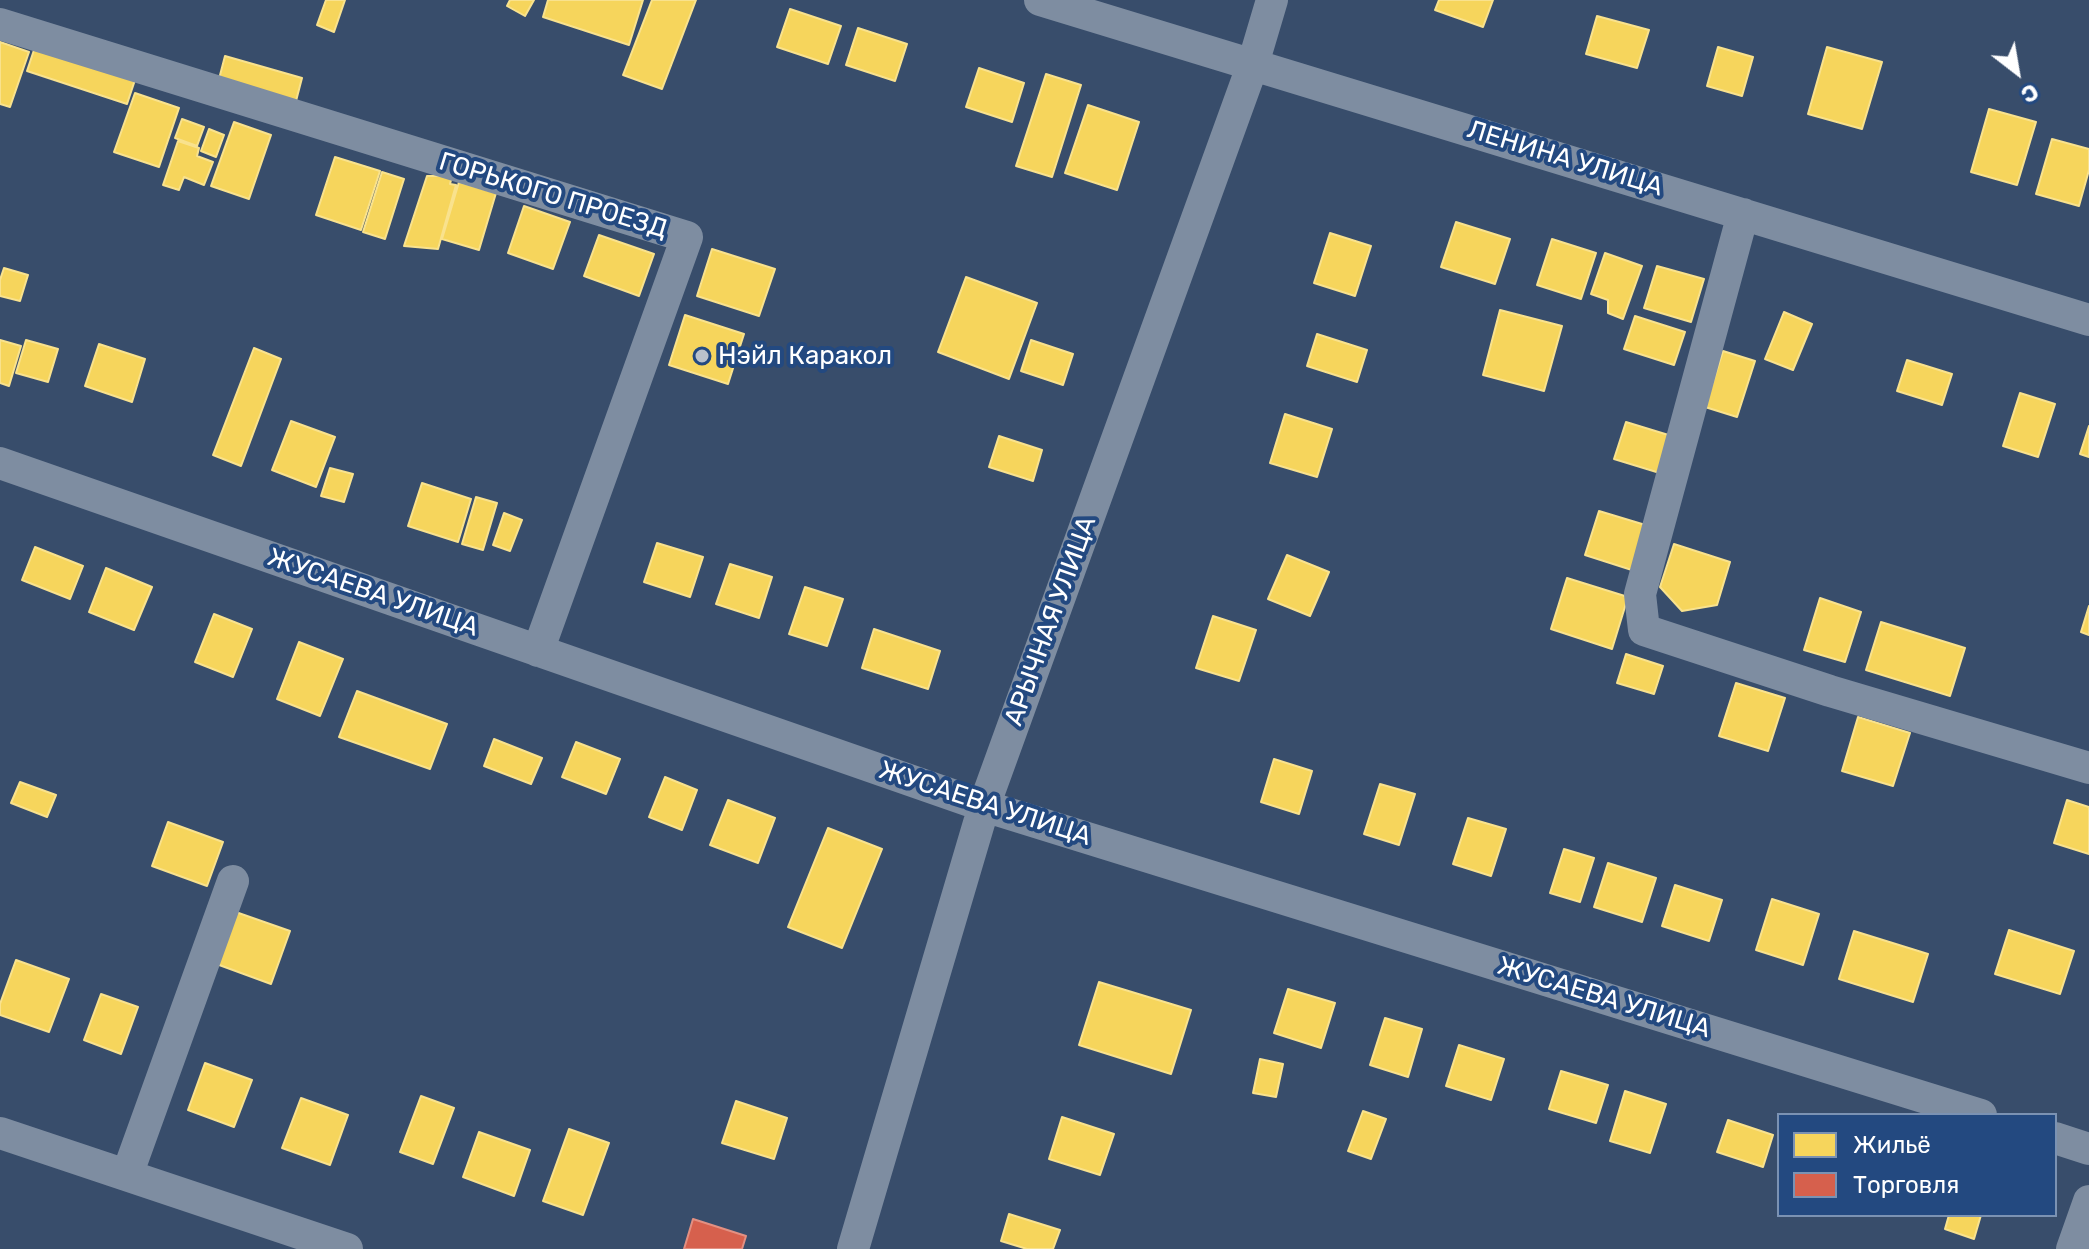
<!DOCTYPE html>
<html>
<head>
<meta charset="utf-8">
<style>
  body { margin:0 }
  #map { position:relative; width:2089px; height:1249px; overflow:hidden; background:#384d6b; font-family:Rubik,sans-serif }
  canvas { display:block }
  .legend { position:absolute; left:1777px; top:1113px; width:280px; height:104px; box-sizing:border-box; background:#234980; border:2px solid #7b92b3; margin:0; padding:10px 14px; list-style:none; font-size:24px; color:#fff }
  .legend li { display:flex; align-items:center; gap:16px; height:40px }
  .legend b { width:40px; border:2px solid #7b92b3 }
  .north { position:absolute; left:1977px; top:32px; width:80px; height:80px; -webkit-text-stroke:6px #234980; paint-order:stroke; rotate:149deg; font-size:22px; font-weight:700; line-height:32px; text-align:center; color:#fff }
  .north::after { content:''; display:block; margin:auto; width:28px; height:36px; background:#fff; clip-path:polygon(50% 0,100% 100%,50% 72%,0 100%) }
</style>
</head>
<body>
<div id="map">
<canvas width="2089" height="1249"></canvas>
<ul class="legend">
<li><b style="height:22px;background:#f6d55c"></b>Жильё</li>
<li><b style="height:22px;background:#d6604d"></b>Торговля</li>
</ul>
<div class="north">С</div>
</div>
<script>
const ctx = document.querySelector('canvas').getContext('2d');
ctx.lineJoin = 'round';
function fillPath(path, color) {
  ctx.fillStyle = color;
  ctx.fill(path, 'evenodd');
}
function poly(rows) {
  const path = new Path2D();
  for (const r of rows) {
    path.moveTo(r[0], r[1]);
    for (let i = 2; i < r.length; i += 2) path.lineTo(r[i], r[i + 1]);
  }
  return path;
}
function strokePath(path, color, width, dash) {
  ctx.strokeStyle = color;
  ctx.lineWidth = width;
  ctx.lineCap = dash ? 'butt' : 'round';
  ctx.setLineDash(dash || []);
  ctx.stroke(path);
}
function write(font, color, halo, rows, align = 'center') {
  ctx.font = font + ' Rubik,sans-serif';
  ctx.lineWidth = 8;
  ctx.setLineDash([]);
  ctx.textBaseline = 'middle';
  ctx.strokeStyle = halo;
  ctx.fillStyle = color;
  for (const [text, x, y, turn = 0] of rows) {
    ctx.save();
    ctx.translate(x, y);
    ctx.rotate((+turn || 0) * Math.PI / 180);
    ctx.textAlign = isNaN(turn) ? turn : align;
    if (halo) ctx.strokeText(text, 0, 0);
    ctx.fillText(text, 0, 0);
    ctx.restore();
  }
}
const homes = poly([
  [326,0,345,0,334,32,317,25,326,0],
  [510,0,534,0,525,16,507,6,510,0],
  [548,0,643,0,629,45,543,17,548,0],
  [652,0,696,0,662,89,623,75,652,0],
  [1439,0,1493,0,1483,27,1435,10,1439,0],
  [790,9,841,26,828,64,777,47,790,9],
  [1597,16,1649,30,1637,68,1586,54,1597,16],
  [858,28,907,44,895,81,846,65,858,28],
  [0,42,29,52,10,107,0,104,0,42],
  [35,47,135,80,127,104,27,71,35,47],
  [1718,47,1753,57,1742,96,1707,86,1718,47],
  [1827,47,1882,62,1862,129,1808,114,1827,47],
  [225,56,302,78,296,101,219,79,225,56],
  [979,68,1024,83,1012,122,966,107,979,68],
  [1046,74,1081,85,1052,177,1016,166,1046,74],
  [135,93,179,108,159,167,114,152,135,93],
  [1088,105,1139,122,1117,190,1065,173,1088,105],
  [1989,109,2036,122,2017,185,1971,172,1989,109],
  [182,119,204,127,197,146,175,138,182,119],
  [234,122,271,135,249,199,211,186,234,122],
  [209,129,224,135,216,157,201,151,209,129],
  [2052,139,2089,149,2089,170,2079,206,2036,194,2052,139],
  [178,141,199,148,197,156,213,162,204,185,184,177,179,190,163,185,178,141],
  [335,157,380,171,361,230,316,215,335,157],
  [382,172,404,179,385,239,363,232,382,172],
  [427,176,452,176,450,184,456,185,438,249,404,246,427,176],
  [459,182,496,193,479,250,442,239,459,182],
  [524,206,570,222,553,269,508,253,524,206],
  [1456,222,1510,239,1495,284,1441,267,1456,222],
  [1330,233,1371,246,1355,296,1314,283,1330,233],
  [599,235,654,254,639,296,584,276,599,235],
  [1552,239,1596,253,1581,299,1537,285,1552,239],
  [712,249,775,269,759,316,697,296,712,249],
  [1605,253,1642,266,1623,319,1608,313,1608,300,1591,294,1605,253],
  [1657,266,1704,279,1691,322,1644,308,1657,266],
  [4,268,28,275,20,301,0,296,0,280,4,268],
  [966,277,1037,303,1009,379,938,352,966,277],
  [1500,310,1562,326,1544,391,1483,375,1500,310],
  [1784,312,1812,324,1793,370,1765,359,1784,312],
  [685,315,744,334,728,384,669,365,685,315],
  [1635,316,1685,332,1674,365,1624,349,1635,316],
  [1317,334,1367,350,1357,382,1307,366,1317,334],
  [0,340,21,346,9,386,0,383,0,340],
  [26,340,58,349,48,382,16,373,26,340],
  [1031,340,1073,354,1063,385,1021,371,1031,340],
  [99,344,145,359,132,402,85,386,99,344],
  [254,348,281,359,241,466,213,455,254,348],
  [1723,351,1755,361,1737,417,1705,407,1723,351],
  [1907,360,1952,374,1942,405,1897,391,1907,360],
  [2020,393,2055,404,2038,457,2003,446,2020,393],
  [1285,414,1332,429,1317,477,1270,463,1285,414],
  [291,421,335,437,316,487,272,470,291,421],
  [1626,422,1675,437,1663,474,1614,459,1626,422],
  [2089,426,2089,457,2080,454,2089,426],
  [999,436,1042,450,1033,481,989,467,999,436],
  [330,468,353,474,344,502,321,496,330,468],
  [422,483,471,499,458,542,408,526,422,483],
  [476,497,497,503,483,550,462,544,476,497],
  [1599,511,1652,527,1638,572,1585,555,1599,511],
  [504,513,522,520,510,551,493,545,504,513],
  [657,543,703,557,690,597,644,582,657,543],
  [1674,544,1730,562,1717,605,1682,611,1660,587,1674,544],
  [35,547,83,566,70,599,22,580,35,547],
  [1287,555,1329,572,1310,616,1268,599,1287,555],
  [730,564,772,577,759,618,716,604,730,564],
  [106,568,152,587,134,630,89,612,106,568],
  [1567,578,1628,597,1612,649,1551,629,1567,578],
  [805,587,843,599,827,646,789,634,805,587],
  [1820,598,1861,612,1845,662,1804,650,1820,598],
  [2089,606,2089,635,2081,632,2089,606],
  [214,614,252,629,233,677,195,662,214,614],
  [1213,616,1256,630,1239,681,1196,668,1213,616],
  [1881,622,1965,648,1950,696,1866,670,1881,622],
  [874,629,940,651,928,689,862,668,874,629],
  [299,642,343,659,320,716,277,699,299,642],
  [1626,654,1663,666,1654,694,1617,683,1626,654],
  [1736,683,1785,698,1768,751,1719,736,1736,683],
  [357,691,447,724,430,769,339,737,357,691],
  [1858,717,1910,733,1893,786,1842,771,1858,717],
  [494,739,542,758,531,784,484,766,494,739],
  [576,742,620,759,606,794,562,777,576,742],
  [1274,759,1312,771,1299,814,1261,802,1274,759],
  [665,777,697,790,682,830,649,817,665,777],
  [20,782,56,795,47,817,11,803,20,782],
  [1380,784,1415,794,1399,845,1364,834,1380,784],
  [728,800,775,818,758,863,710,845,728,800],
  [2067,800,2089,807,2089,854,2054,843,2067,800],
  [1468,818,1506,829,1491,876,1453,864,1468,818],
  [168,822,223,842,207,886,152,866,168,822],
  [828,828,882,849,842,948,788,927,828,828],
  [1564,849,1594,858,1580,902,1550,893,1564,849],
  [1608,863,1656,878,1642,922,1594,907,1608,863],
  [1675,885,1722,900,1709,941,1662,926,1675,885],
  [1772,899,1819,914,1803,965,1756,950,1772,899],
  [230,910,290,931,271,984,211,962,230,910],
  [2009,930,2074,951,2060,994,1995,974,2009,930],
  [1854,931,1928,954,1913,1002,1839,979,1854,931],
  [16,960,69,979,49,1032,0,1015,0,1004,16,960],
  [1099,982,1191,1010,1171,1074,1079,1045,1099,982],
  [1288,989,1335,1003,1321,1048,1274,1033,1288,989],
  [101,994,138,1007,121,1054,84,1040,101,994],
  [1385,1018,1422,1029,1408,1077,1370,1065,1385,1018],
  [1459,1045,1504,1059,1491,1100,1446,1086,1459,1045],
  [1260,1059,1283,1064,1276,1097,1253,1093,1260,1059],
  [205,1063,252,1080,234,1127,188,1110,205,1063],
  [1561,1071,1608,1085,1596,1123,1549,1109,1561,1071],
  [1625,1091,1666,1104,1650,1153,1610,1141,1625,1091],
  [421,1096,454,1108,433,1164,400,1152,421,1096],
  [301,1098,348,1115,330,1165,282,1148,301,1098],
  [736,1101,787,1118,774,1159,722,1143,736,1101],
  [1363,1111,1386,1119,1371,1159,1348,1151,1363,1111],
  [1062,1117,1114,1134,1100,1175,1049,1159,1062,1117],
  [1728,1120,1773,1135,1763,1167,1717,1152,1728,1120],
  [569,1129,609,1143,583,1215,543,1201,569,1129],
  [479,1132,530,1150,514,1196,463,1177,479,1132],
  [1009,1214,1060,1230,1053,1249,1027,1249,1001,1241,1009,1214],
  [1949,1215,1981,1215,1974,1239,1945,1229,1949,1215]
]);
const shops = poly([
  [693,1219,746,1236,742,1249,684,1249,693,1219]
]);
const minor = poly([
  [1040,0,2089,320],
  [0,24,687,237,538,651],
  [1743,214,1640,594,1644,630,1830,691,2089,768],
  [0,463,984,806,1981,1115],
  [0,1133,347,1249],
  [2055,1138,2089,1149],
  [127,1175,233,881],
  [853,1249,984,806,1253,64,1272,0],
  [2072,1249,2089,1201]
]);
const markers = [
  [702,356,8,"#b9c1cb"]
];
const streetNames = [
  ["ЛЕНИНА УЛИЦА",1565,159,17],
  ["ГОРЬКОГО ПРОЕЗД",553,196,17],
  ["ЖУСАЕВА УЛИЦА",373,593,19],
  ["АРЫЧНАЯ УЛИЦА",1051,621,-70],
  ["ЖУСАЕВА УЛИЦА",985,804,18],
  ["ЖУСАЕВА УЛИЦА",1604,998,17]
];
const poiNames = [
  ["Нэйл Каракол",718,356]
];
fillPath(homes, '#f6d55c');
strokePath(homes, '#f9e28d', 2);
fillPath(shops, '#d6604d');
strokePath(shops, '#e29082', 2);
strokePath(minor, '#7e8da1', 32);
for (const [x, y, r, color] of markers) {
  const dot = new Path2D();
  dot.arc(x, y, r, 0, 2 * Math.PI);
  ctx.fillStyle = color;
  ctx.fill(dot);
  strokePath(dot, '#234980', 3);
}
write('26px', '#fff', '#234980', streetNames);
write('26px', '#fff', '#234980', poiNames, 'left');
</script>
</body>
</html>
